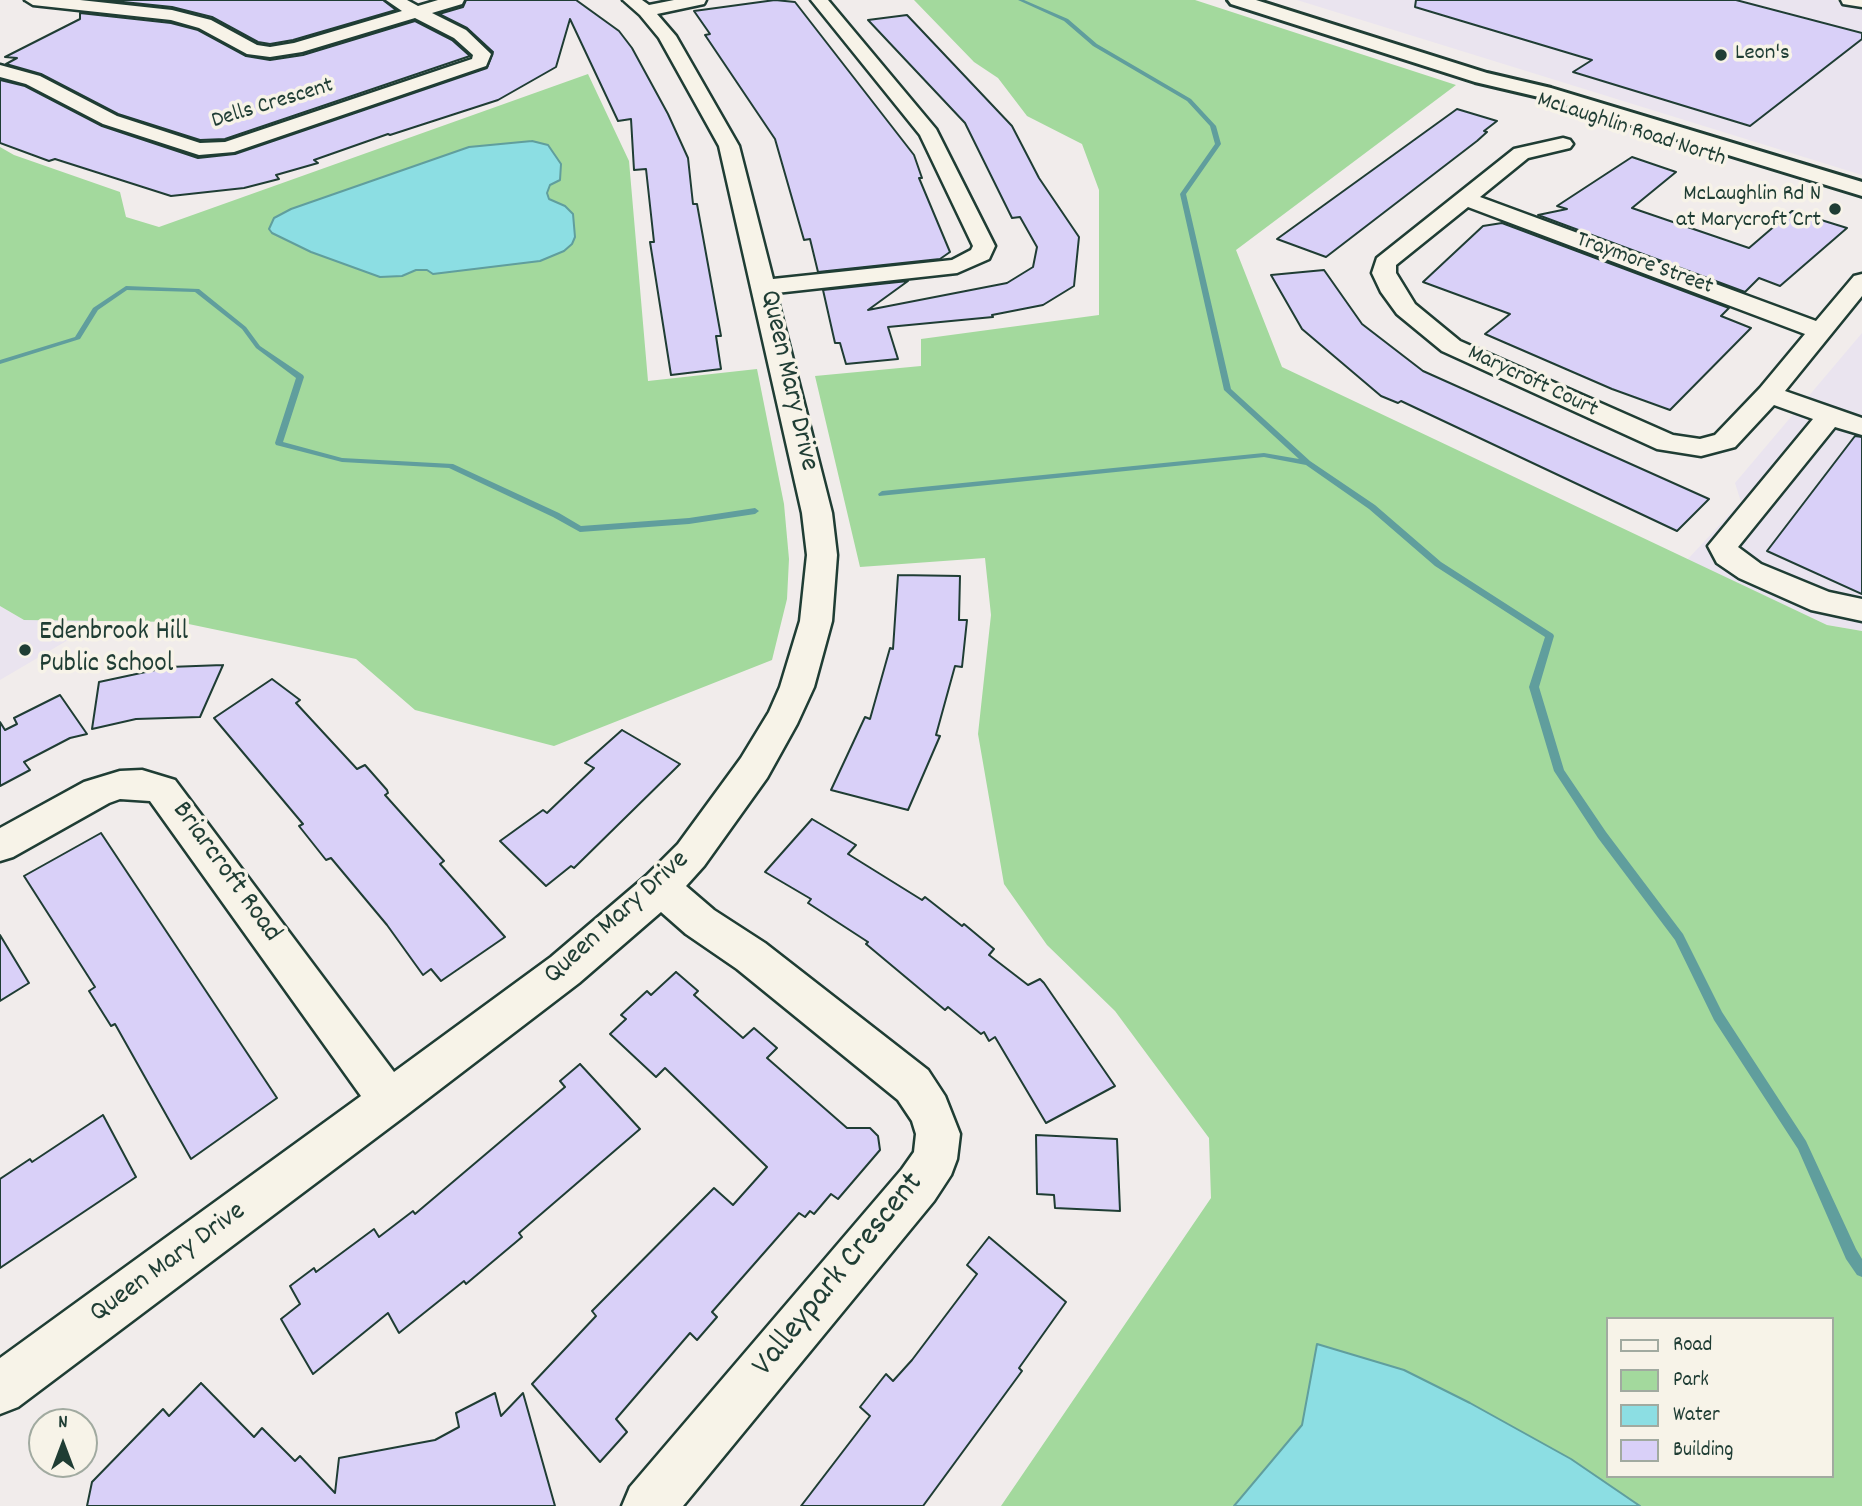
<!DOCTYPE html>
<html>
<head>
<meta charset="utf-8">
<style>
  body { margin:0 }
  #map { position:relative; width:1862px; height:1506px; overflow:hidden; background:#f1eceb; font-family:Dekko,sans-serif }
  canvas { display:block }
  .legend { position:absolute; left:1606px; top:1317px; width:228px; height:161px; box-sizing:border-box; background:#f7f3e8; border:2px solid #a1aaa0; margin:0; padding:9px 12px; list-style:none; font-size:21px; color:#1f3d34 }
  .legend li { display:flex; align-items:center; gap:14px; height:35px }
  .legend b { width:35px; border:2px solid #a1aaa0 }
  .north { position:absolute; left:28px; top:1408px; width:70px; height:70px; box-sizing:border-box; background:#f7f3e8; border:2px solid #a1aaa0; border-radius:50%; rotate:0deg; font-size:19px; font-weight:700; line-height:28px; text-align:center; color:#1f3d34 }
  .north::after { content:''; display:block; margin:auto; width:24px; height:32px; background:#1f3d34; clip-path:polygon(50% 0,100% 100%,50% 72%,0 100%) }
</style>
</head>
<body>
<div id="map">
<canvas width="1862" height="1506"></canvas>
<ul class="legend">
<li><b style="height:9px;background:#f7f3e8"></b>Road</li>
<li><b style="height:19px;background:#a3d99d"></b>Park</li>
<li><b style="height:19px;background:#8cdee3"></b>Water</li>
<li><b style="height:19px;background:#d9d0f8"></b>Building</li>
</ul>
<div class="north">N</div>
</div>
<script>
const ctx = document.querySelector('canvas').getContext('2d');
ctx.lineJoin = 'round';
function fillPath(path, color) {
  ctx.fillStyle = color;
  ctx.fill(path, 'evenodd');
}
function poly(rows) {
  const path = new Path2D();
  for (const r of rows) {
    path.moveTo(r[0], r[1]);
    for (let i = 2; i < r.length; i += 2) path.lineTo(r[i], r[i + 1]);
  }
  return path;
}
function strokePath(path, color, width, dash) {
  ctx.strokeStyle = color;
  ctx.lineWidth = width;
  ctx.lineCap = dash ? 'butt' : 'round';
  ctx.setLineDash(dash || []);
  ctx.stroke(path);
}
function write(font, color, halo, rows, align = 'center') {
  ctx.font = font + ' Dekko,sans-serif';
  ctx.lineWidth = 7;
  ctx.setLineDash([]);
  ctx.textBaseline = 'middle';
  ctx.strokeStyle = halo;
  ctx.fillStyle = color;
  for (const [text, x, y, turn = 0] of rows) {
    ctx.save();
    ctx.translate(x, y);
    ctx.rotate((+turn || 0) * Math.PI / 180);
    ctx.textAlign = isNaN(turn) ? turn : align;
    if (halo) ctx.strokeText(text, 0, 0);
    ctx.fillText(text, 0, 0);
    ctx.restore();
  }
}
const built = poly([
  [1297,0,1834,0,1862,7,1862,175],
  [1862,333,1862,631,1827,625,1687,560,1741,502,1735,483],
  [0,606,24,620,102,620,0,680]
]);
const green = poly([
  [914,0,1195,0,1456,85,1236,250,1282,367,1827,625,1862,631,1862,1506,1001,1506,1211,1198,1209,1138,1115,1011,1047,945,1004,884,978,734,991,615,985,558,860,567,815,376,921,366,921,339,1099,315,1099,190,1082,144,1027,116,998,78,974,62],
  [1608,1319,1832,1319,1832,1476,1608,1476],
  [588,74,629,161,648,381,757,369,784,504,789,559,787,599,772,660,554,746,415,710,356,659,179,622,24,620,0,606,0,147,14,155,120,192,126,217,159,227]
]);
const water = poly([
  [532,141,548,145,561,164,560,180,550,185,547,193,549,199,565,206,573,214,575,237,572,244,564,251,540,261,433,274,427,270,416,270,402,276,380,277,311,252,272,233,269,229,274,218,291,209,469,147,532,141],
  [1317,1344,1404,1370,1470,1403,1571,1459,1640,1506,1234,1506,1302,1425,1317,1344]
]);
const stream = poly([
  [1018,0,1024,0,1068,19,1097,44,1191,99,1216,126,1221,144,1186,194,1231,389,1310,461,1375,505,1441,562,1553,634,1554,636,1539,687,1564,770,1606,832,1683,934,1722,1012,1806,1141,1856,1249,1862,1259,1862,1277,1857,1275,1846,1259,1798,1149,1714,1020,1675,940,1598,838,1554,771,1529,687,1545,637,1435,566,1369,509,1306,465,1264,457,879,496,878,494,882,491,1264,453,1299,459,1224,390,1180,194,1215,144,1210,126,1187,101,1093,46,1064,21,1018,0],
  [126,286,199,289,246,327,260,346,303,375,304,377,283,442,342,458,453,464,559,513,581,526,689,518,755,508,759,511,755,514,689,524,580,532,553,517,449,468,342,462,276,445,275,443,296,378,256,348,242,329,195,292,127,290,98,310,80,339,0,364,0,360,75,337,93,308,126,286]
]);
const building = poly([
  [104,0,383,0,396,10,293,40,270,44,258,42,212,17,172,7,104,0],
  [466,0,576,0,619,31,632,48,668,114,688,158,693,204,697,204,721,336,716,336,721,369,671,375,650,242,654,242,646,169,634,170,631,119,618,121,570,19,556,67,498,100,390,135,388,134,314,160,318,163,276,175,279,179,244,188,171,196,55,159,49,161,0,143,0,80,25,86,102,126,198,158,235,154,487,68,493,52,467,28,439,14,463,7,466,0],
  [775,0,795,2,914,155,922,178,919,178,950,252,940,259,818,272,810,239,804,240,775,139,705,35,710,34,694,11,775,0],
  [1416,0,1736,0,1862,33,1862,39,1750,126,1573,72,1592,60,1415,7,1416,0],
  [80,13,171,23,198,30,246,56,270,60,303,55,415,21,452,40,470,56,225,139,200,140,118,114,41,74,6,64,17,58,5,57,80,19,80,13],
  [907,15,1012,126,1039,178,1079,237,1074,286,1043,305,992,315,993,317,888,327,898,359,846,364,840,343,835,343,823,290,908,281,868,310,1007,283,1033,267,1037,247,1020,217,1012,218,965,123,868,20,907,15],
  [1457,109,1497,121,1484,131,1487,132,1477,141,1326,257,1277,239,1457,109],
  [1632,157,1676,172,1632,208,1749,248,1792,211,1847,228,1780,286,1759,278,1745,292,1538,215,1567,209,1557,206,1632,157],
  [1502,223,1729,308,1721,316,1751,328,1670,410,1612,389,1485,334,1510,314,1423,282,1483,226,1502,223],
  [1324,270,1362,324,1423,371,1709,499,1677,531,1401,401,1398,403,1381,396,1302,329,1271,275,1324,270],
  [1855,436,1862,437,1862,594,1767,551,1855,436],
  [898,575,960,576,959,620,967,620,962,667,955,666,936,735,940,736,908,810,831,790,865,717,870,719,890,648,893,649,898,575],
  [223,665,200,717,136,719,92,729,99,682,169,667,223,665],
  [272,679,300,700,296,703,357,769,365,765,387,790,388,793,385,795,444,861,440,864,505,937,441,981,431,969,423,975,387,925,331,858,326,860,299,826,303,824,214,718,272,679],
  [60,695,87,734,70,738,24,762,30,770,0,786,0,722,5,730,17,724,14,718,60,695],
  [622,730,680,764,574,868,571,866,546,886,500,841,543,810,547,813,594,768,585,763,622,730],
  [812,819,856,845,848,854,922,900,925,897,962,926,964,924,994,949,989,955,1028,985,1040,979,1044,983,1115,1086,1046,1123,995,1037,989,1041,984,1032,981,1034,948,1007,945,1010,866,944,868,942,808,903,811,899,765,872,812,819],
  [101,833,277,1098,191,1159,115,1024,111,1026,89,991,95,987,24,876,101,833],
  [0,935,29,983,0,1001,0,935],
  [676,972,698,991,694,995,743,1038,754,1028,777,1048,767,1058,847,1128,870,1128,878,1136,880,1150,838,1199,831,1194,814,1214,810,1211,805,1217,799,1213,712,1312,717,1317,697,1340,690,1333,616,1419,627,1432,600,1462,532,1384,596,1316,592,1311,714,1188,733,1205,767,1167,665,1068,656,1077,610,1034,626,1019,621,1015,647,991,651,995,676,972],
  [580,1064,640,1129,519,1233,522,1237,466,1284,464,1281,399,1333,388,1313,313,1374,281,1319,300,1304,290,1286,314,1268,316,1272,374,1229,379,1237,413,1211,415,1214,565,1087,560,1081,580,1064],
  [103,1115,136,1177,0,1268,0,1179,30,1159,32,1162,103,1115],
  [1036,1135,1117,1139,1120,1211,1055,1208,1054,1195,1037,1194,1036,1135],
  [989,1237,1066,1302,1019,1368,1022,1371,923,1506,801,1506,870,1416,860,1407,886,1374,893,1381,912,1360,977,1274,967,1265,989,1237],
  [201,1383,254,1437,262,1428,295,1461,300,1456,335,1493,339,1458,435,1440,459,1427,456,1413,495,1393,501,1416,523,1393,555,1506,87,1506,92,1482,163,1409,169,1416,201,1383]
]);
const minor = poly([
  [25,0,80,0,172,10,211,20,257,45,270,47,294,43,402,11,386,0,407,0,418,6,438,0,464,0,462,4,432,13,466,30,491,54,486,66,234,152,199,155,103,124,26,84,0,77,0,65,40,76,117,116,200,143,225,142,472,59,473,55,454,38,415,18,302,52,270,57,247,54,199,28,171,20,33,5,25,0],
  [623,0,642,0,649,5,674,0,706,0,704,4,657,14,676,36,739,146,773,279,952,260,971,250,973,246,920,135,811,0,828,0,936,129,995,246,989,259,957,273,776,293,832,513,837,555,832,621,814,687,797,724,767,778,704,866,686,886,714,910,765,943,928,1070,945,1096,960,1134,957,1159,951,1175,934,1201,683,1506,622,1506,630,1487,902,1169,914,1152,916,1134,912,1121,898,1100,737,969,686,934,661,912,579,983,405,1116,18,1407,0,1414,0,1358,361,1096,150,801,120,799,109,803,13,857,0,861,0,828,84,782,120,771,142,770,175,780,394,1072,551,957,646,876,678,844,741,758,769,712,780,687,800,621,807,555,802,513,719,146,659,38,640,15,623,0],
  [1841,0,1862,0,1862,7,1843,4,1841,0],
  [1563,138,1570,140,1573,144,1570,148,1528,158,1480,197,1816,321,1854,276,1862,274,1862,296,1785,391,1862,418,1862,435,1835,427,1738,547,1761,564,1829,592,1862,599,1862,621,1811,610,1739,578,1717,563,1708,546,1813,419,1774,405,1735,447,1701,456,1657,449,1442,351,1397,314,1381,292,1372,273,1377,258,1514,149,1563,138],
  [1468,207,1805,334,1760,388,1715,435,1700,439,1673,435,1460,341,1415,304,1396,273,1396,265,1468,207]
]);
const major = poly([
  [1228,0,1256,0,1487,73,1551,88,1862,182,1862,196,1539,97,1475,82,1231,4,1228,0]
]);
const markers = [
  [1721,55,7,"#1f3d34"],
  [1835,209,7,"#1f3d34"],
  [25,650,7,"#1f3d34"]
];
const farPoinames = [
  ["Leon's",1735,55],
  ["McLaughlin Rd N",1821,196,"right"],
  ["at Marycroft Crt",1821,222,"right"]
];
const farStreetnames = [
  ["Dells Crescent",273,105,-17],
  ["McLaughlin Road North",1631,131,18],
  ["Traymore Street",1644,265,20],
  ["Marycroft Court",1532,383,25]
];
const streetNames = [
  ["Queen Mary Drive",787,381,77],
  ["Briarcroft Road",225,873,54],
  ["Queen Mary Drive",618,919,-42],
  ["Queen Mary Drive",169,1264,-36]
];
const poiNames = [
  ["Edenbrook Hill",39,634],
  ["Public School",39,666]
];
const nearStreetnames = [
  ["Valleypark Crescent",840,1276,-51]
];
fillPath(built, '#eae4ef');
fillPath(green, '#a3d99d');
fillPath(water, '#8cdee3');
strokePath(water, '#609e9d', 2);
fillPath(stream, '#609e9d');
fillPath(building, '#d9d0f8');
strokePath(building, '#1f3d34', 2);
strokePath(minor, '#1f3d34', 5);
strokePath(major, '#1f3d34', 6);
fillPath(minor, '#f7f3e8');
fillPath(major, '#f7f3e8');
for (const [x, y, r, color] of markers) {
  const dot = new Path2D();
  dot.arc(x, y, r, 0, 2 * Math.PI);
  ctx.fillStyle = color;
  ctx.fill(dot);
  strokePath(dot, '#f7f3e8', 2.5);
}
write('23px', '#1f3d34', '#f7f3e8', farPoinames, 'left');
write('23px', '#1f3d34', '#f7f3e8', farStreetnames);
write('28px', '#1f3d34', '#f7f3e8', streetNames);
write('28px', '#1f3d34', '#f7f3e8', poiNames, 'left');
write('33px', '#1f3d34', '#f7f3e8', nearStreetnames);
</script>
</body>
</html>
